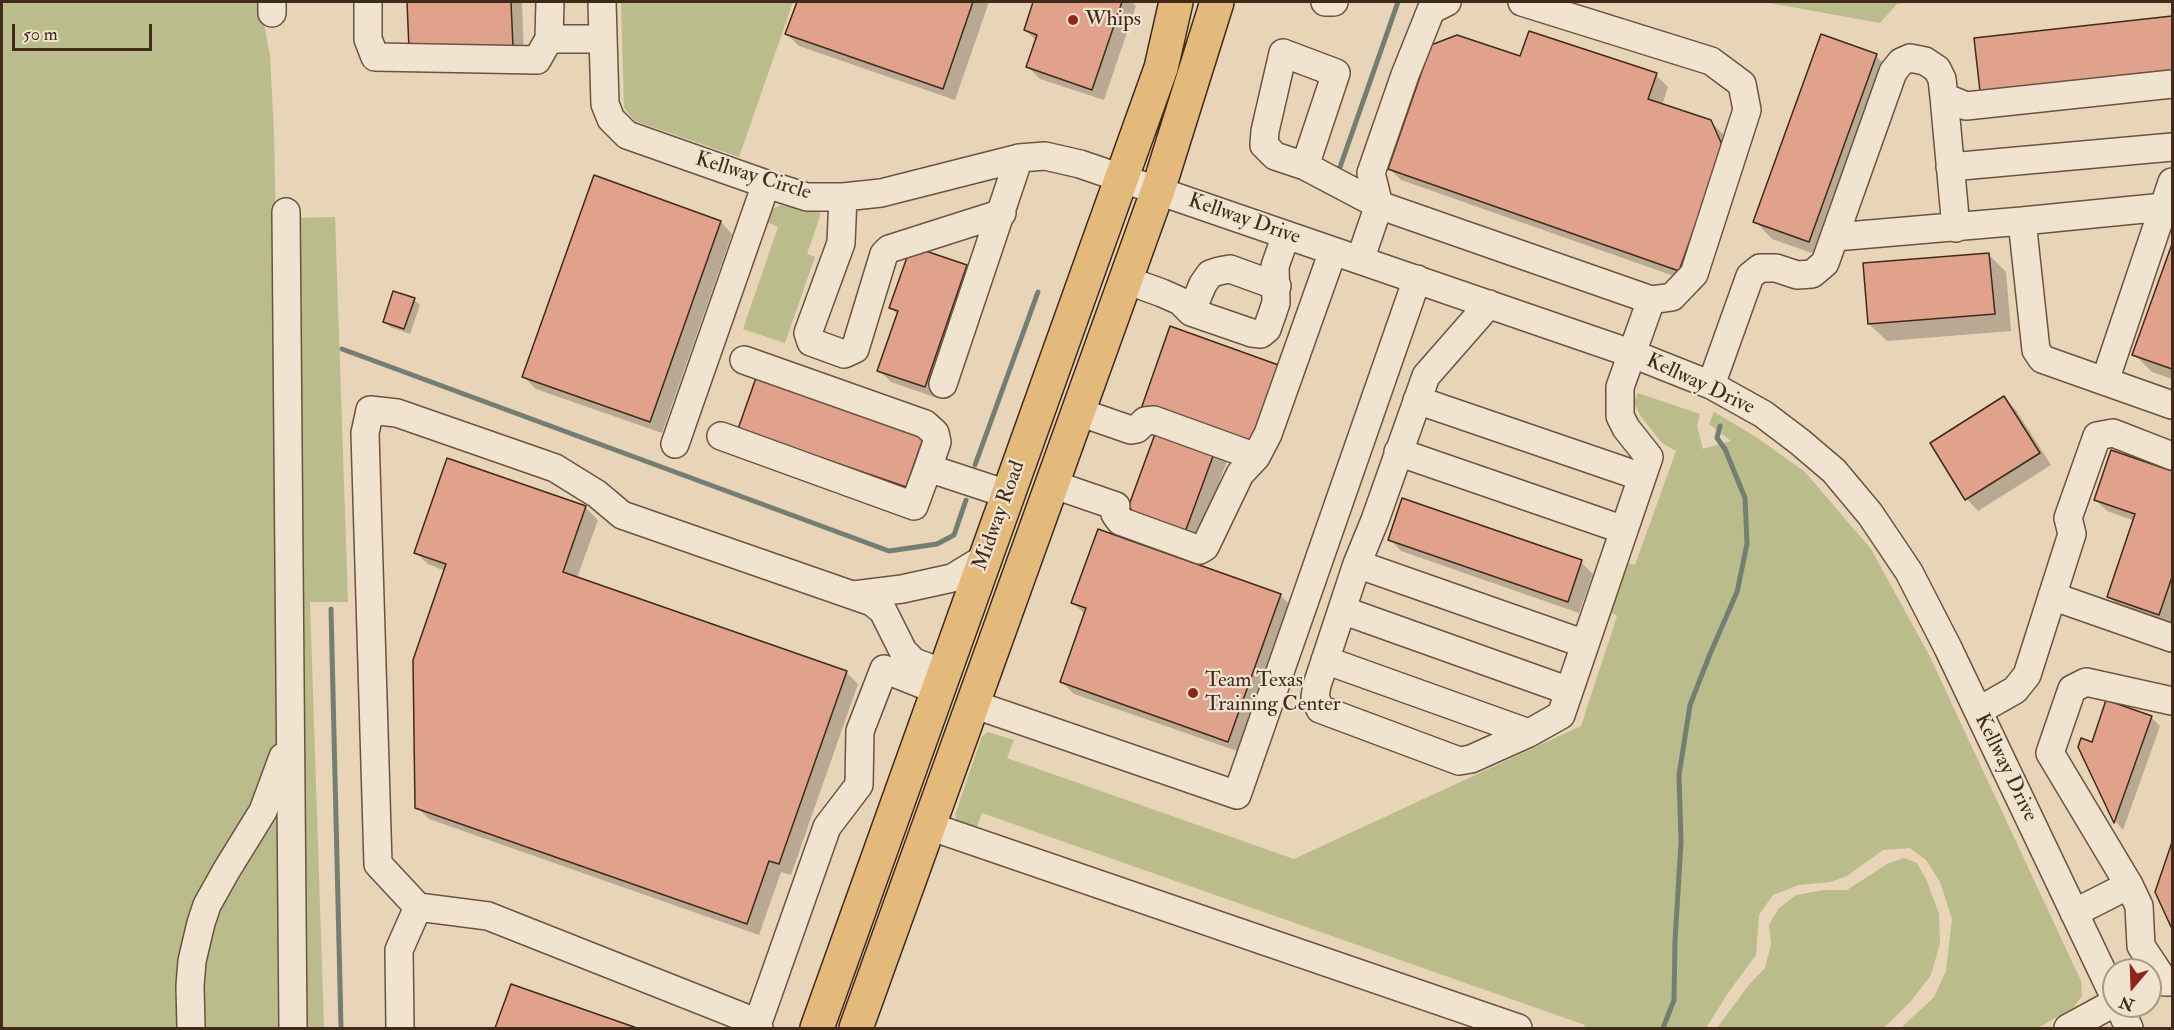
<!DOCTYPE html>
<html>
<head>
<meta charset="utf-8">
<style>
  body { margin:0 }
  #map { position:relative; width:2174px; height:1030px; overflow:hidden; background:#e8d4b7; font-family:"IM FELL Double Pica",serif }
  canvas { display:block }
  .frame { position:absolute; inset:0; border:3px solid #402a1a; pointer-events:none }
  .north { position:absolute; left:2102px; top:958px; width:60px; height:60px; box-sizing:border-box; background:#f0e3d0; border:2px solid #aa9987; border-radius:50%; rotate:199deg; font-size:16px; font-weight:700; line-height:24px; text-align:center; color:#402a1a }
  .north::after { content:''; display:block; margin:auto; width:21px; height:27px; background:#8f2418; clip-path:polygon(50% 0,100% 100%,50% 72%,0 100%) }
  .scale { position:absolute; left:12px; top:24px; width:140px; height:27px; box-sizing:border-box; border:3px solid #402a1a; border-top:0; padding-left:8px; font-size:18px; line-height:21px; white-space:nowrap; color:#402a1a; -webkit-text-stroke:4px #f0e3d0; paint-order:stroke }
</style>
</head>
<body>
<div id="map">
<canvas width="2174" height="1030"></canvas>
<div class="frame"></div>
<div class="north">N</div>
<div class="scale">50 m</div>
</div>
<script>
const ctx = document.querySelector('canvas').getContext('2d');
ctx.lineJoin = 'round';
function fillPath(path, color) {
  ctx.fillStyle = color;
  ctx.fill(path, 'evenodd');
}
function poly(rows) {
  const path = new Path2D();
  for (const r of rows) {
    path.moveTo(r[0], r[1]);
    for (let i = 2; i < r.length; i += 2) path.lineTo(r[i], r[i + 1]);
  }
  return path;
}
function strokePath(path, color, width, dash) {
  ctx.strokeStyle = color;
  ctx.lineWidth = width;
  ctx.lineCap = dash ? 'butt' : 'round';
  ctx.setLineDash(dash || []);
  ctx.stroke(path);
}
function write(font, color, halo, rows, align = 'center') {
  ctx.font = font + ' "IM FELL Double Pica",serif';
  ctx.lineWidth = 4.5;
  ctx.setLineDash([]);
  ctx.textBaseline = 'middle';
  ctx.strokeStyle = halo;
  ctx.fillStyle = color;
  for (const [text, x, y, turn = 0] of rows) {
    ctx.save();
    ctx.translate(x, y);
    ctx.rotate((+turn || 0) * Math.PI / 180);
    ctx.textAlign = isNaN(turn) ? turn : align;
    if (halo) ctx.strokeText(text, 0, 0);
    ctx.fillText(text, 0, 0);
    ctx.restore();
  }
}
const green = poly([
  [2,2,260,2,270,56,274,132,285,711,275,767,230,854,185,1028,2,1028],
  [621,2,793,2,739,157,635,121,624,108],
  [1764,2,1910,2,1897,4,1880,23],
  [781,205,821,213,807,254,815,257,785,343,743,329,778,227,767,222,768,211],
  [335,217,348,602,310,602,324,1028,303,1028,293,218],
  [1638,393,1700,414,1697,426,1703,449,1731,441,1709,424,1714,412,1756,437,1805,472,1871,549,1929,655,2081,981,2082,996,2074,1007,2038,1028,1901,1028,1934,997,1946,971,1952,919,1940,882,1926,860,1910,848,1883,850,1847,876,1830,882,1799,885,1773,895,1759,915,1756,955,1728,993,1706,1028,1584,1028,1585,1025,982,813,974,834,958,824,955,815,982,736,988,732,1014,740,1007,758,1294,859,1581,726,1617,616,1609,611,1625,562,1635,565,1676,451,1662,443,1642,418,1633,402],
  [283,786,284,1028,199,1028,208,917],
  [1904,858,1917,863,1926,879,1939,914,1940,943,1931,975,1911,1001,1884,1028,1717,1028,1748,986,1765,968,1771,944,1769,925,1778,909,1796,895,1824,890,1847,890,1887,864]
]);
const shadow = poly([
  [409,2,522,2,524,58,410,48],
  [798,2,989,2,955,100,799,46,787,34],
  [1035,2,1132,2,1136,6,1104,100,1040,79,1028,67,1037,41,1025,30],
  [2172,17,2172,89,1982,91,1976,39],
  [1876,56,1893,73,1826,258,1772,239,1755,221],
  [1521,58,1656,75,1668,87,1662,105,1710,121,1723,134,1734,160,1691,282,1401,180,1390,169],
  [721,222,732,234,662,433,536,389,524,377],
  [912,248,967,267,978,279,937,398,891,382,879,370,898,315,891,308],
  [2172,248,2172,379,2152,372,2134,354],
  [1988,254,2006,272,2011,331,1887,341,1869,324],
  [414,300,420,305,410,334,390,327,385,321],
  [2004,398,2016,410,2051,465,1978,511,1967,499],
  [924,434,918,498,752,440],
  [1215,449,1227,461,1196,545,1148,528],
  [2112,451,2172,472,2171,626,2121,608,2109,597,2135,521,2107,511,2095,499],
  [448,460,586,508,598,520,577,578,846,672,858,684,791,875,781,872,759,935,429,819,417,807,445,571,428,564,416,553],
  [1390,539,1581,562,1593,574,1579,613,1401,551],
  [1280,595,1292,607,1240,752,1074,694,1062,682,1086,615,1073,603],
  [2151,717,2160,726,2123,830,2116,822,2079,747,2092,744],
  [2172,847,2172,926,2156,892],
  [512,985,633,1028,497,1028]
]);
const stream = poly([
  [1339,170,1398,2],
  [342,349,889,551,937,544,954,535,966,500],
  [975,465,1038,292],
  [331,609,341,1028],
  [1663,1028,1674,1000,1675,941,1681,842,1679,775,1690,705,1710,654,1737,592,1747,544,1745,498,1725,449,1717,438,1720,426]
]);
const building = poly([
  [407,2,511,2,513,47,409,49,407,2],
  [797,2,973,2,943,89,785,34,797,2],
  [1033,2,1122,2,1092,90,1026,67,1037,35,1024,30,1033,2],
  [2172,16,2172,70,1980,91,1974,38,2172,16],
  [1529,31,1657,73,1648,99,1711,120,1723,147,1679,271,1388,169,1431,45,1457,35,1520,56,1529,31],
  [1821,34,1877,54,1809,242,1753,222,1821,34],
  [594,175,721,221,650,422,522,377,594,175],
  [2172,244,2172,369,2132,355,2172,244],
  [911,246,967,265,925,387,877,371,898,311,889,308,911,246],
  [1989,253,1995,314,1868,324,1863,263,1989,253],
  [393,291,415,298,404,329,383,322,393,291],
  [1170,326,1284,367,1255,450,1141,409,1170,326],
  [757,375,925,433,906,487,738,429,757,375],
  [2004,396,2040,453,1965,500,1930,443,2004,396],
  [1155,434,1216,448,1184,535,1135,517,1129,505,1155,434],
  [2111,450,2172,471,2172,577,2159,615,2107,597,2135,514,2094,500,2111,450],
  [447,458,586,506,563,572,847,671,779,864,769,861,747,924,415,808,413,660,446,564,414,553,447,458],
  [1402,498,1582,560,1568,602,1388,540,1402,498],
  [1098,529,1281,594,1228,742,1060,682,1086,608,1071,603,1098,529],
  [2106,700,2152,716,2114,823,2078,747,2081,738,2092,742,2106,700],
  [2172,842,2172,929,2155,892,2172,842],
  [511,984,637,1028,495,1028,511,984]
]);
const minor = poly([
  [272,2,272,13],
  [368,2,368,39,375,57,537,60,549,39,603,39],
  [602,2,605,104,611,119,627,135,766,184,807,197,843,197,881,193,1019,158,1045,156,1080,164,1633,354,1711,385,1763,414,1800,442,1834,471,1870,514,1909,572,1948,648,2114,996],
  [1325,2,1334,2],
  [1447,2,1431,10,1405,75,1371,173,1379,205,1651,300,1672,297,1694,274,1747,110,1742,84,1711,61,1522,2],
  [549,39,550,2],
  [1944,97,1956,228],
  [1305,166,1275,156,1264,145,1265,131,1283,53,1336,73,1305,166,1379,205,1360,260],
  [1950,167,2172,147],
  [843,197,841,243,808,333,811,342,844,354,855,349,884,254,889,249,1002,213],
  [286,212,293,1028],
  [2022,221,2164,207],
  [1835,237,2022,221,2036,350,2042,359,2172,405],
  [1126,280,1162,293,1180,301,1191,312,1252,333,1261,334,1267,329,1276,303,1275,266,1286,235],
  [1489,304,1426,376,1375,520,1357,564,1317,685,1315,697,1320,709,1459,761,1471,759,1529,733,1561,715,1649,457,1626,428,1620,416,1620,387,1651,300],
  [1191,312,1203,284,1210,274,1219,271,1230,269,1277,286],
  [744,360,925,424,935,433,937,442,928,468,1007,494],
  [2105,381,2172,182],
  [943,384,1019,158],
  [1711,385,1750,276,1760,268,1776,268,1797,275,1812,274,1825,263,1893,72,1901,62,1910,58,1925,61,1937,69,1942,79,1944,97,1966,106,2172,84],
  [1417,400,1642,477],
  [1079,412,1131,430,1137,429,1145,421,1154,420,1256,457],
  [721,436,914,506,928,468],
  [675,444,766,184],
  [1398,452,1624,530],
  [1052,484,1116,506,1115,514,1120,521,1200,550,1205,547,1240,474,1256,457,1268,434,1333,251],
  [1357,564,1585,644],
  [854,595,902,589,952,578,985,558],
  [2052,596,2172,638],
  [1342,610,1569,691],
  [1325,660,1529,733],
  [2172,701,2086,682,2072,689,2050,753,2129,885,2139,906,2141,946,2165,982,2172,982],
  [973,704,1237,795,1417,279],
  [1978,711,2015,690,2027,675,2072,534,2068,518,2097,436,2113,433,2172,456],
  [929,826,1518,1028],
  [418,907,378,864,365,433,370,410,397,413,555,468,597,494,622,515,872,602,883,611,903,651,914,662,944,673],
  [2074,913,2129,885],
  [2119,1006,2129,1028],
  [191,1028,190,986,192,961,201,923,207,905,226,871,263,811,283,757],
  [400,1028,399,950,418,907,488,916,743,1017,759,1028],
  [756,1028,827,827,859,785,860,731,884,669,934,689],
  [2068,1028,2114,1003]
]);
const major = poly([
  [817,1028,1161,68,1176,2],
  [856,1028,1158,190,1217,2]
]);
const markers = [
  [1073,20,6,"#8f2418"],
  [1193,693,6,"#8f2418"]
];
const poiNames = [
  ["Whips",1085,20],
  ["Team Texas",1205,681],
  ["Training Center",1205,705]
];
const streetNames = [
  ["Kellway Circle",753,177,17],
  ["Kellway Drive",1244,220,19],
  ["Kellway Drive",1700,385,25],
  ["Midway Road",1000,516,-70],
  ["Kellway Drive",2005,768,64]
];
fillPath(green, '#babc8b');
fillPath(shadow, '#0003');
strokePath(stream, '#747f73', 5);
fillPath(building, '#e0a28b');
strokePath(building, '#402a1a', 1.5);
strokePath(minor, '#6a5441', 30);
strokePath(major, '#402a1a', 36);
strokePath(minor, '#f0e3d0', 27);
strokePath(major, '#e4ba7c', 33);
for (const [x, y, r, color] of markers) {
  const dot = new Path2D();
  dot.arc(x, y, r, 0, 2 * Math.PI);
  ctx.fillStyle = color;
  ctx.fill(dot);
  strokePath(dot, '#f0e3d0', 2);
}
write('21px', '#402a1a', '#f0e3d0', poiNames, 'left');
write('21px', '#402a1a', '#f0e3d0', streetNames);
</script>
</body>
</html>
